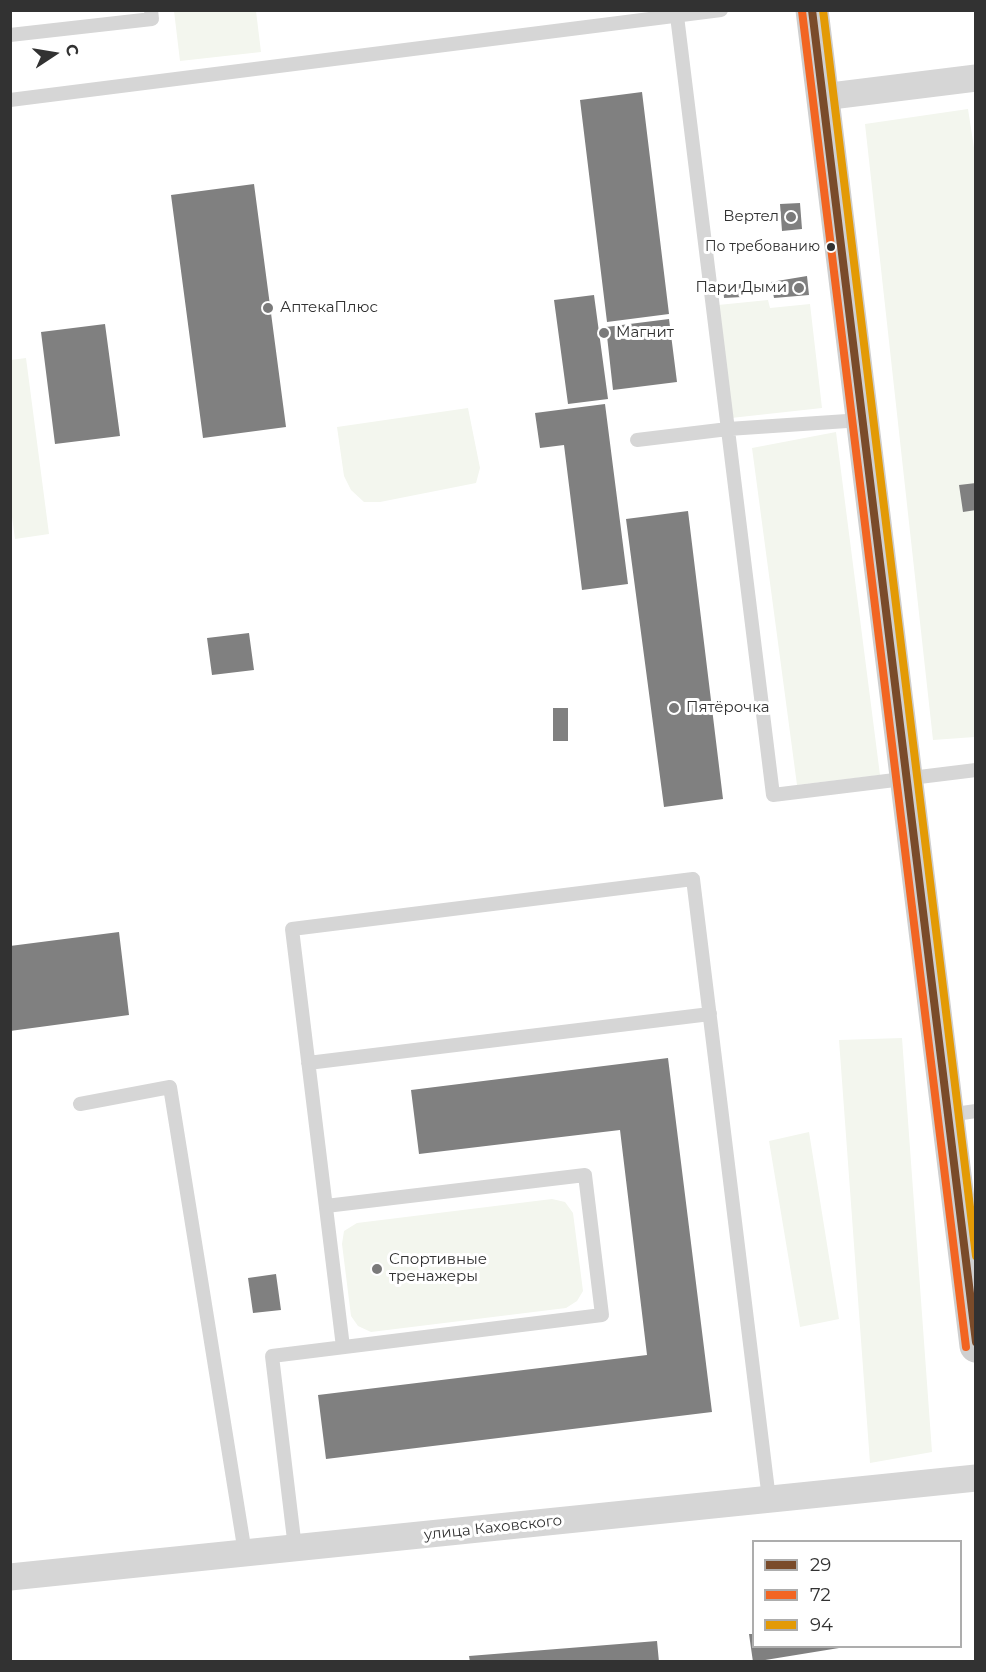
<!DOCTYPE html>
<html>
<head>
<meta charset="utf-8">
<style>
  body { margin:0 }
  #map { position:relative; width:986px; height:1672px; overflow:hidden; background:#fff; font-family:Montserrat,sans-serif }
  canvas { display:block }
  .frame { position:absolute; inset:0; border:12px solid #323232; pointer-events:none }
  .legend { position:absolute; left:752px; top:1540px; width:210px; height:108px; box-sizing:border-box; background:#fff; border:2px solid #adadad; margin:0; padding:8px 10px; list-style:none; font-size:18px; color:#323232 }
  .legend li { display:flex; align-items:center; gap:12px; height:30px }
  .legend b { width:30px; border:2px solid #adadad }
  .north { position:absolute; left:24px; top:24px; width:60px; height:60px; -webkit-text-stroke:4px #fff; paint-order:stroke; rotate:78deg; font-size:16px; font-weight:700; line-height:24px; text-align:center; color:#323232 }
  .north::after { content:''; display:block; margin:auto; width:21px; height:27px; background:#323232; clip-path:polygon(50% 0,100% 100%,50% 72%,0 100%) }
</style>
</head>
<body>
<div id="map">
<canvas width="986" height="1672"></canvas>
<div class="frame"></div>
<ul class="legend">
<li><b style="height:8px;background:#7a4b2a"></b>29</li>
<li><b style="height:8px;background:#f26522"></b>72</li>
<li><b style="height:8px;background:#e39a05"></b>94</li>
</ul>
<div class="north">С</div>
</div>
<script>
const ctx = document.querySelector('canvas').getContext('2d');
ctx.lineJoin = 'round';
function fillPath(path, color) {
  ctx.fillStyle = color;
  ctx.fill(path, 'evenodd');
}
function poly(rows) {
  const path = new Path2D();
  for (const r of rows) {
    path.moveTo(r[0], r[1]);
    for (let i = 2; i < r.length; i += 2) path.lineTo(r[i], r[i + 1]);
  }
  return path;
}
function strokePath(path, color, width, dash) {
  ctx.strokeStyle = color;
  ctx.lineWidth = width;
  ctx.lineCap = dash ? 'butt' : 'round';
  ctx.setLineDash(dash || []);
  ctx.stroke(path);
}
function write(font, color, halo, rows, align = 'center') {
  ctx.font = font + ' Montserrat,sans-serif';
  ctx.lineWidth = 6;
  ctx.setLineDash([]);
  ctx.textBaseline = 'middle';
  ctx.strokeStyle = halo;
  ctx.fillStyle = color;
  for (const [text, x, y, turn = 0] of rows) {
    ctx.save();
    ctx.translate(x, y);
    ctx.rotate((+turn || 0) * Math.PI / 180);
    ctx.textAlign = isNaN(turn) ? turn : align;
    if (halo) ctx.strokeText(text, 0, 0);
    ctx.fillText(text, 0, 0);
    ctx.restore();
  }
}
const green = poly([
  [174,11,256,11,261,52,180,61],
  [968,109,976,161,975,737,933,740,865,124],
  [768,300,770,308,810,304,822,408,731,418,718,305],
  [26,358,49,534,15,539,10,502,11,360],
  [468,408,480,468,476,483,380,502,364,502,351,490,344,476,337,427],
  [836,432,880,775,797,785,752,448],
  [902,1038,932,1452,870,1463,839,1040],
  [809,1132,839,1319,800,1327,769,1141],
  [552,1199,565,1202,573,1213,583,1291,577,1301,566,1308,371,1332,358,1326,351,1316,342,1244,344,1231,357,1223]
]);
const building = poly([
  [642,92,669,314,607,322,580,100],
  [254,184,286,427,203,438,171,195],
  [800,203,802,229,782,231,780,204],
  [807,276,809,295,774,298,771,282],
  [742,284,742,297,724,298,723,285],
  [594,295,608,399,568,404,554,300],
  [669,319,677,382,613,390,606,327],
  [105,324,120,436,55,444,41,332],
  [605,404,628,584,582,590,564,445,540,448,535,413],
  [976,483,976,510,963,512,959,485],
  [688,511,723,799,664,807,626,519],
  [249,633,254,670,212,675,207,638],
  [553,708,568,708,568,741,553,741],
  [119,932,129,1015,10,1031,10,946],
  [668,1058,712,1412,326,1459,318,1395,647,1355,620,1130,419,1154,411,1090],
  [276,1274,281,1310,253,1313,248,1278],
  [749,1634,754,1634,754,1646,839,1648,753,1662],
  [657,1641,659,1662,470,1662,469,1656]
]);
const lane = poly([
  [677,16,773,795,976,770],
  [10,35,152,19,151,10],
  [10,100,721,10],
  [637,440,728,429,862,420],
  [308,1063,710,1014],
  [80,1104,170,1087,245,1553],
  [948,1115,976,1111],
  [343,1347,292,929,693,879,769,1499],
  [295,1548,272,1356,602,1315,585,1175,326,1206]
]);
const street = poly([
  [823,97,976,78],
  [10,1577,976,1478]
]);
const secondary = poly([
  [812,10,976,1346]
]);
const bus1 = poly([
  [812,10,976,1342]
]);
const bus2 = poly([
  [802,11,966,1347]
]);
const bus3 = poly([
  [823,10,976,1256]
]);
const markers = [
  [791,217,6,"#7a7a7a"],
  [831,247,5,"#323232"],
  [799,288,6,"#7a7a7a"],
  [268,308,6,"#7a7a7a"],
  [604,333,6,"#7a7a7a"],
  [674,708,6,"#7a7a7a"],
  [377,1269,6,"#7a7a7a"]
];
const busNames = [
  ["По требованию",820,247]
];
const poiNames = [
  ["Вертел",779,217,"right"],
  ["Пари Дыми",787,288,"right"],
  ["АптекаПлюс",280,308],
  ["Магнит",616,333],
  ["Пятёрочка",686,708],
  ["Спортивные",389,1260],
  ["тренажеры",389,1277]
];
const streetNames = [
  ["улица Каховского",493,1528,-6]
];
fillPath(green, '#f3f6ee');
fillPath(building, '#808080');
strokePath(lane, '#d6d6d6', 14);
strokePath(street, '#d6d6d6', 27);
strokePath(secondary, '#cfcfcf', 33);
strokePath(bus1, '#7a4b2a', 8);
strokePath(bus2, '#f26522', 8);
strokePath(bus3, '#e39a05', 8);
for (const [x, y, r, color] of markers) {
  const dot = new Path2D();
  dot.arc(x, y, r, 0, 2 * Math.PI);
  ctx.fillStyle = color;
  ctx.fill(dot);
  strokePath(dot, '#fff', 2);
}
write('14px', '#323232', '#fff', busNames, 'right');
write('15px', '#323232', '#fff', poiNames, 'left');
write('15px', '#323232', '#fff', streetNames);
</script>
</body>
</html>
